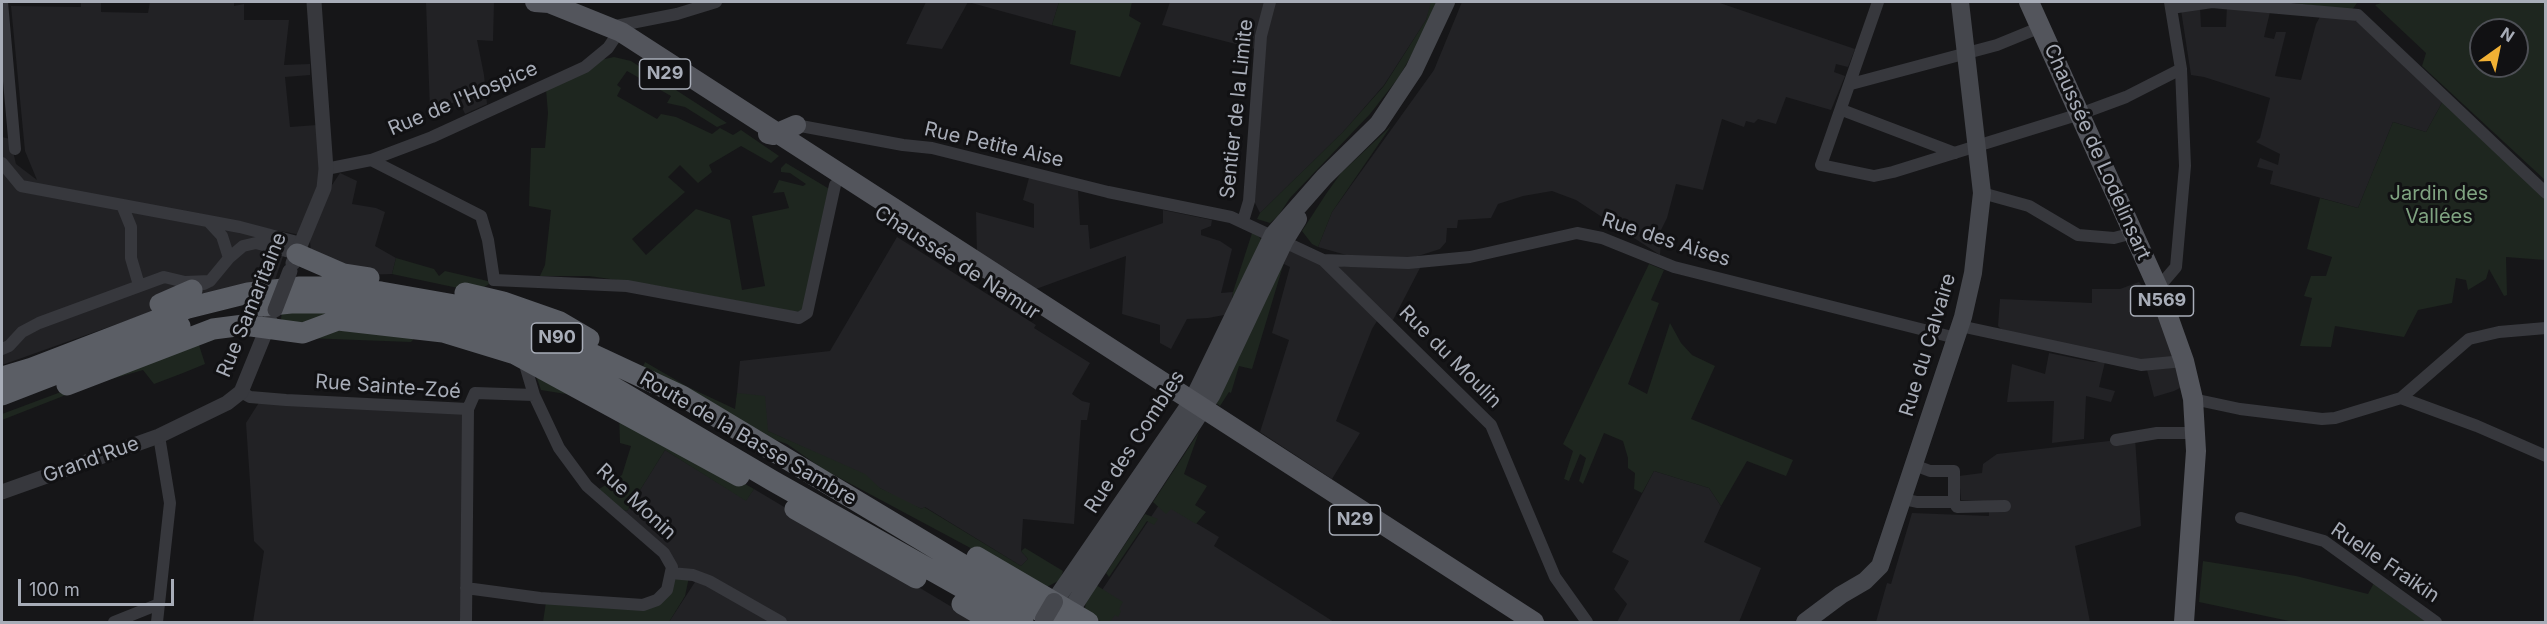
<!DOCTYPE html>
<html>
<head>
<meta charset="utf-8">
<style>
  body { margin:0 }
  #map { position:relative; width:2547px; height:624px; overflow:hidden; background:#161618; font-family:Inter,sans-serif }
  canvas { display:block }
  .frame { position:absolute; inset:0; border:3px solid #a8adb8; pointer-events:none }
  .north { position:absolute; left:2469px; top:18px; width:60px; height:60px; box-sizing:border-box; background:#111113; border:2px solid #4d4f55; border-radius:50%; rotate:33deg; font-size:16px; font-weight:700; line-height:24px; text-align:center; color:#a8adb8 }
  .north::after { content:''; display:block; margin:auto; width:21px; height:27px; background:#f2b134; clip-path:polygon(50% 0,100% 100%,50% 72%,0 100%) }
  .scale { position:absolute; left:18px; top:579px; width:156px; height:27px; box-sizing:border-box; border:3px solid #a8adb8; border-top:0; padding-left:8px; font-size:18px; line-height:21px; white-space:nowrap; color:#a8adb8; -webkit-text-stroke:4px #111113; paint-order:stroke }
</style>
</head>
<body>
<div id="map">
<canvas width="2547" height="624"></canvas>
<div class="frame"></div>
<div class="north">N</div>
<div class="scale">100 m</div>
</div>
<script>
const ctx = document.querySelector('canvas').getContext('2d');
ctx.lineJoin = 'round';
function fillPath(path, color) {
  ctx.fillStyle = color;
  ctx.fill(path, 'evenodd');
}
function poly(rows) {
  const path = new Path2D();
  for (const r of rows) {
    path.moveTo(r[0], r[1]);
    for (let i = 2; i < r.length; i += 2) path.lineTo(r[i], r[i + 1]);
  }
  return path;
}
function strokePath(path, color, width, dash) {
  ctx.strokeStyle = color;
  ctx.lineWidth = width;
  ctx.lineCap = dash ? 'butt' : 'round';
  ctx.setLineDash(dash || []);
  ctx.stroke(path);
}
function write(font, color, halo, rows, align = 'center') {
  ctx.font = font + ' Inter,sans-serif';
  ctx.lineWidth = 6;
  ctx.setLineDash([]);
  ctx.textBaseline = 'middle';
  ctx.strokeStyle = halo;
  ctx.fillStyle = color;
  for (const [text, x, y, turn = 0] of rows) {
    ctx.save();
    ctx.translate(x, y);
    ctx.rotate((+turn || 0) * Math.PI / 180);
    ctx.textAlign = isNaN(turn) ? turn : align;
    if (halo) ctx.strokeText(text, 0, 0);
    ctx.fillText(text, 0, 0);
    ctx.restore();
  }
}
const built = poly([
  [81,2,101,2,101,12,148,13,150,2,234,2,234,6,244,4,244,20,289,20,284,65,310,64,310,75,285,77,290,127,317,125,322,184,301,235,142,205,287,245,275,280,179,302,2,365,2,137,10,139,16,164,37,180,25,151,11,6,81,7],
  [426,2,494,2,493,41,477,40,484,75,487,104,465,114,459,101,430,110],
  [926,2,1059,2,1052,25,968,2,942,49,906,44],
  [1170,2,1432,2,1426,20,1384,85,1343,132,1260,213,1250,193,1259,50,1162,25],
  [1462,2,1717,2,1855,49,1848,67,1836,64,1834,72,1845,76,1831,110,1786,97,1776,124,1758,119,1754,123,1746,121,1744,127,1722,119,1703,190,1676,184,1667,218,1657,238,1661,241,1660,255,1576,200,1552,191,1523,196,1498,204,1491,218,1458,220,1457,228,1447,228,1446,242,1440,249,1415,257,1357,258,1318,247,1332,212,1434,70],
  [2227,5,2270,12,2264,37,2274,39,2276,32,2286,32,2275,76,2301,80,2316,24,2322,13,2354,19,2443,101,2426,132,2393,122,2358,208,2270,184,2273,171,2257,167,2260,158,2278,165,2280,154,2256,142,2260,138,2270,98,2204,77,2191,75,2181,10,2200,7,2201,27,2226,27],
  [340,173,357,181,352,204,376,208,385,212,375,246,396,258,392,274,361,275,311,251,309,232,330,188],
  [1029,178,1065,185,1078,191,1080,225,1088,225,1090,249,1163,223,1163,210,1212,220,1211,226,1201,230,1201,235,1220,241,1232,249,1221,293,1233,292,1232,303,1235,313,1208,318,1187,319,1171,349,1160,343,1160,325,1122,314,1126,256,1036,289,1010,271,977,255,976,212,1034,228,1034,204,1023,200],
  [897,237,1036,325,1034,328,1090,363,1072,394,1082,401,1090,403,1087,420,1081,420,1074,524,1023,519,1021,551,1028,559,1021,566,925,507,922,509,903,501,878,487,863,475,735,416,740,361,830,351],
  [1288,249,1345,267,1421,266,1393,320,1377,321,1372,329,1336,421,1360,433,1332,479,1260,432,1289,340,1272,333,1290,267,1284,264],
  [2139,282,2159,308,2184,386,2174,391,2154,397,2147,370,2001,329,1998,326,2000,299,2092,303,2092,289,2120,289],
  [2049,353,2093,362,2105,362,2099,387,2115,391,2111,402,2086,396,2084,439,2052,443,2054,401,2007,402,2012,364,2045,374],
  [260,401,465,412,464,622,253,622,264,551,254,541,246,423],
  [2135,438,2141,526,2075,546,2090,622,1876,622,1887,583,1891,584,1912,513,1989,516,1989,510,2003,502,1961,500,1959,476,1982,473,1983,464,1997,454],
  [665,450,746,500,754,489,977,622,669,622,695,582,684,571,668,562,610,505,627,511],
  [1654,471,1709,488,1721,506,1704,542,1761,568,1739,622,1617,622,1627,604,1614,589,1629,561,1612,552],
  [1161,502,1219,537,1214,546,1334,622,1103,622,1096,599]
]);
const green = poly([
  [1059,2,1132,2,1129,16,1141,23,1120,77,1070,64,1076,31,1052,25],
  [1431,2,1437,2,1428,26,1399,77,1370,114,1290,198,1278,216,1270,223,1257,219,1260,213,1343,132,1384,86,1426,20],
  [2285,2,2356,2,2357,3,2352,10],
  [2384,2,2545,2,2545,180,2422,66,2426,53,2375,5],
  [2481,30,2517,30,2517,66,2481,66],
  [614,57,631,61,727,123,717,127,685,107,667,103,671,96,627,71,617,85,621,88,617,96,657,119,661,114,676,117,712,134,720,128,733,135,741,130,779,156,771,163,741,146,709,165,712,172,698,183,680,165,668,177,685,192,632,239,646,255,696,209,730,220,742,290,765,286,752,216,789,208,784,192,773,193,779,180,803,186,806,184,790,173,781,172,781,168,786,163,831,190,802,311,796,312,652,285,589,276,540,276,545,265,551,210,529,206,531,148,545,148,548,113,546,89,600,60],
  [2443,101,2545,197,2545,260,2506,257,2507,295,2504,296,2489,269,2486,279,2468,290,2466,280,2456,278,2452,303,2418,310,2404,337,2335,326,2331,347,2300,346,2312,298,2304,296,2311,276,2326,276,2332,257,2307,249,2320,198,2358,208,2393,122,2426,132],
  [1391,126,1332,212,1318,247,1312,244,1302,231,1326,194,1341,173],
  [1253,230,1266,245,1232,303,1233,292],
  [1288,249,1252,369,1239,366,1231,393,1229,392,1220,406,1214,402],
  [396,258,434,269,439,276,445,271,492,282,477,292,406,277,392,274],
  [1649,264,1664,270,1651,300,1659,303,1628,384,1647,394,1670,323,1681,343,1692,355,1715,366,1691,419,1793,460,1786,476,1747,461,1721,506,1709,488,1654,471,1642,493,1634,489,1635,473,1628,468,1628,458,1623,441,1604,433,1583,484,1579,481,1586,458,1580,454,1569,481,1564,479,1573,451,1563,444],
  [337,310,304,327,285,325,281,319,282,311],
  [325,330,418,334,411,342,305,338],
  [211,336,219,338,199,345,205,364,183,373,154,384,143,370,94,384,2,420,2,414],
  [645,362,688,387,735,409,737,393,765,396,768,431,865,474,880,488,922,509,924,507,1021,566,1028,559,1021,551,1025,548,1063,571,1060,580,1041,590,991,559,823,469,787,444,751,431,643,367],
  [534,370,578,396,541,390],
  [619,413,754,489,746,501,665,450,627,511,610,505,599,489,622,475,631,446,620,443],
  [1199,432,1184,474,1207,486,1195,505,1206,512,1196,524,1171,509,1166,514,1153,502],
  [1145,514,1158,519,1154,525,1147,521,1109,577,1106,573],
  [2203,561,2296,576,2368,594,2374,583,2426,622,2294,622,2199,602],
  [689,577,685,596,669,622,543,622,546,602,643,605,676,579],
  [1096,585,1123,602,1119,609,1121,611,1118,617,1115,615,1110,622,1102,622,1087,613,1085,608,1087,594]
]);
const minor = poly([
  [2,2,15,149],
  [1878,2,1821,165,1874,176,1893,172,2080,114,2126,97,2181,69],
  [2171,8,2212,2,2358,15,2546,193],
  [616,26,677,14,716,2],
  [1851,84,1997,45,2041,27],
  [1842,110,1955,153],
  [790,124,903,145,932,148,1108,192,1231,217,1323,260,1491,425,1555,577,1587,622],
  [371,160,481,216,488,240,494,280,627,286,799,318,807,313,835,185],
  [2,163,21,186,240,227,301,243],
  [326,169,371,160,432,137,585,67,608,48,622,27],
  [1982,193,2029,206,2078,235,2114,238,2133,233],
  [122,205,131,227,131,258,139,285],
  [1243,221,1249,201,1261,36,1270,2],
  [229,258,243,246,256,243,297,254],
  [1323,260,1408,263,1470,257,1577,233,1602,238,1674,267,1956,338],
  [204,284,210,281,229,258,222,236,209,222],
  [2158,288,2176,267,2185,166,2181,69,2170,2],
  [1960,326,2141,365,2184,361],
  [2,349,9,346,22,332,39,323,164,277,185,282,210,281],
  [526,368,534,395],
  [241,392,250,397,286,400,468,409,466,622],
  [2401,398,2469,339,2499,332,2546,328],
  [2193,399,2240,409,2322,419,2335,418,2401,398,2477,426,2546,456],
  [2116,440,2157,433,2196,433],
  [1903,499,1917,502,1954,502,1954,471,1930,471,1914,465],
  [1954,502,1957,507,2005,506],
  [2241,518,2324,541,2436,622],
  [671,573,693,575,709,581,781,622],
  [466,588,540,598,643,605,657,600,667,590,672,567,664,553,587,486,559,448,534,395,475,393,468,409],
  [114,622,159,604],
  [157,622,170,503,159,436]
]);
const tertiary = poly([
  [293,263,324,188,326,169,314,2],
  [2,492,159,436,227,403,241,392,270,321]
]);
const secondary = poly([
  [1054,602,1193,400,1273,235,1324,177,1378,124,1414,70,1446,2],
  [1063,622,1212,394,1285,240,1298,219],
  [1805,622,1841,595,1865,581,1880,566,1963,317,1973,273,1982,193,1960,2]
]);
const primary = poly([
  [535,2,549,3,621,32,1534,622],
  [2029,2,2158,288,2184,361,2193,399,2196,451,2184,622],
  [768,134,773,135,796,125]
]);
const trunk = poly([
  [297,254,343,274,369,278],
  [465,293,503,302,560,322,589,339],
  [160,304,192,290],
  [262,306,291,303,344,303,380,308,467,323,513,335,552,351,773,481,1023,622],
  [2,377,32,368,188,308,248,293,300,287,334,287,381,292,472,308,534,327,682,396,1058,622],
  [67,385,213,329,244,325,303,333,338,320,443,332,515,354,739,476],
  [2,395,180,326],
  [795,509,916,578],
  [977,557,1088,622],
  [962,604,993,622]
]);
const tertiaryBridge = poly([
  [275,310,290,271]
]);
const secondaryBridge = poly([
  [1044,619,1054,602]
]);
const shields = [
  [665,74,51],
  [2162,301,63],
  [557,338,51],
  [1355,520,51]
];
const shieldNames = [
  ["N29",665,74],
  ["N569",2162,301],
  ["N90",557,338],
  ["N29",1355,520]
];
const streetNames = [
  ["Rue de l'Hospice",463,99,-23],
  ["Sentier de la Limite",1237,109,-84],
  ["Rue Petite Aise",994,145,13],
  ["Chaussée de Lodelinsart",2097,152,66],
  ["Rue des Aises",1666,240,18],
  ["Chaussée de Namur",957,263,33],
  ["Rue Samaritaine",252,305,-68],
  ["Rue du Calvaire",1928,345,-73],
  ["Rue du Moulin",1450,357,45],
  ["Rue Sainte-Zoé",388,387,4],
  ["Route de la Basse Sambre",748,439,30],
  ["Rue des Combles",1135,442,-57],
  ["Grand'Rue",91,460,-20],
  ["Rue Monin",636,502,43],
  ["Ruelle Fraikin",2385,563,34]
];
const parkNames = [
  ["Jardin des",2439,194],
  ["Vallées",2439,217]
];
fillPath(built, '#222225');
fillPath(green, '#1e261f');
strokePath(minor, '#37383d', 12);
strokePath(tertiary, '#37383d', 15);
strokePath(secondary, '#45474d', 18);
strokePath(primary, '#53555c', 20);
strokePath(trunk, '#5b5e65', 21);
strokePath(tertiaryBridge, '#37383d', 15);
strokePath(secondaryBridge, '#45474d', 18);
for (const [x, y, w] of shields) {
  const box = new Path2D();
  box.roundRect(x - w / 2, y - 15, w, 30, 4.5);
  ctx.fillStyle = '#111113';
  ctx.fill(box);
  strokePath(box, '#a8adb8', 1.5);
}
write('bold 18px', '#a8adb8', null, shieldNames);
write('20px', '#a8adb8', '#111113', streetNames);
write('20px', '#7fa381', '#111113', parkNames);
</script>
</body>
</html>
